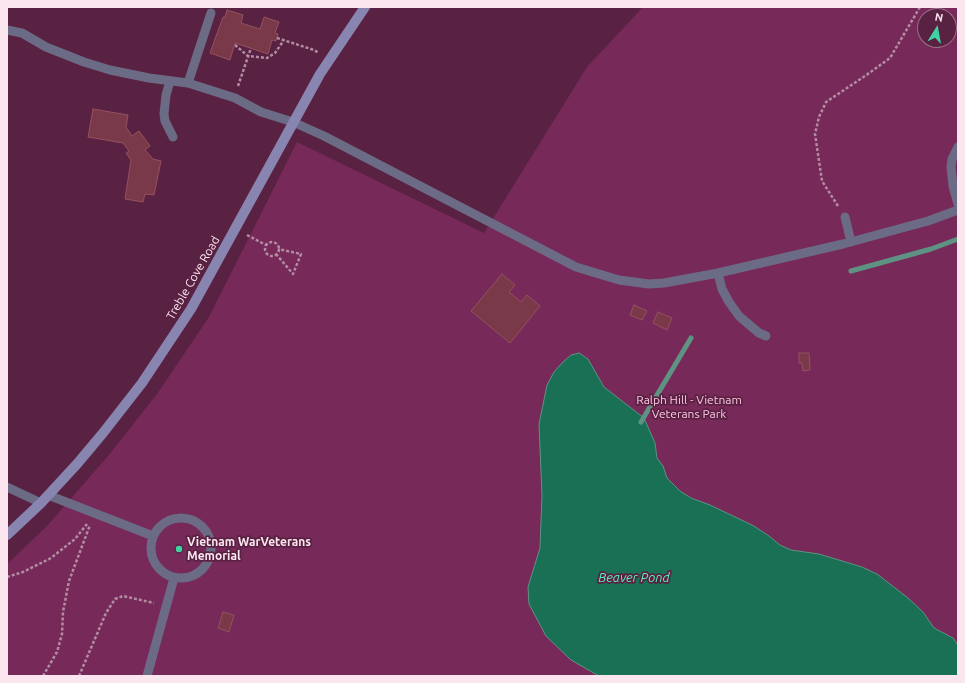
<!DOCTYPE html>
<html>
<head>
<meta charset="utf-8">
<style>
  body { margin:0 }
  #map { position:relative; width:965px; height:683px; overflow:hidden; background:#592142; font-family:Ubuntu,sans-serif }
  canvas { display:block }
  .frame { position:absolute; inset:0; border:8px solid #fbe6f0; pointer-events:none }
  .north { position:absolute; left:917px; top:8px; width:40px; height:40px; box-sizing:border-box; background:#592142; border:1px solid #9a7088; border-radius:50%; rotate:11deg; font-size:11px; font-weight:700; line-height:16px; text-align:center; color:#fbe6f0 }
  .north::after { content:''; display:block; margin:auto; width:14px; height:18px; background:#3ed4a2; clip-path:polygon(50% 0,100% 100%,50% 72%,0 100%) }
</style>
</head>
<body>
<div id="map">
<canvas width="965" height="683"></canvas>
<div class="frame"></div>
<div class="north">N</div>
</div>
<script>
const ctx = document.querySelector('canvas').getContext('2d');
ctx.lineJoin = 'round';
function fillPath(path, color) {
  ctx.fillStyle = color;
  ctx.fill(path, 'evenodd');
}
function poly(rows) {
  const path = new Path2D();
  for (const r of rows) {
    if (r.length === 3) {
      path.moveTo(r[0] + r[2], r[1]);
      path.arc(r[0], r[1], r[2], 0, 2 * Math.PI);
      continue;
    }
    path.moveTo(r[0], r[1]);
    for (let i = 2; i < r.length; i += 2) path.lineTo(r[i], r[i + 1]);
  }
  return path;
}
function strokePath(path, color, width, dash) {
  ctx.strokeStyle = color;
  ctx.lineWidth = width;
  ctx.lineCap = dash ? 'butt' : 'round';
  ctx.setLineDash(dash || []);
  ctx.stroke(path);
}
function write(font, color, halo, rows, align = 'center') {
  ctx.font = font + ' Ubuntu,sans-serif';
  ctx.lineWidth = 3.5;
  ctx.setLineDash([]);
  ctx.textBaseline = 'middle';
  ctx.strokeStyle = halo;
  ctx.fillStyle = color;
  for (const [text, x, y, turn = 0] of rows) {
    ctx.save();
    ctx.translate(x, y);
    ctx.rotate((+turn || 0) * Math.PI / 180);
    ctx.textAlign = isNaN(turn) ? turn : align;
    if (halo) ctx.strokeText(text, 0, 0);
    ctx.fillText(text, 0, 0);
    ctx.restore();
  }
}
const green = poly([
  [643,7,958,7,958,676,7,676,7,564,47,526,108,456,157,394,209,317,297,142,484,233,587,67],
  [925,16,949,16,949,40,925,40]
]);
const water = poly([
  [579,353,588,359,604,387,644,418,655,443,657,458,663,466,667,478,680,491,691,498,710,505,754,526,769,536,780,545,791,550,819,554,862,567,877,574,908,598,923,612,934,628,953,638,958,645,958,676,599,676,571,660,546,636,529,604,528,587,540,548,542,495,539,424,547,385,554,372,563,362,571,355,579,353]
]);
const stream = poly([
  [851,271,931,249,958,239],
  [641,422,691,338]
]);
const building = poly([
  [227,10,243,15,241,23,260,29,264,17,279,22,275,33,278,34,276,41,272,40,268,54,235,43,230,60,210,53,223,17,225,17,227,10],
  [93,109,128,115,126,127,132,136,139,131,150,146,145,150,153,159,161,161,154,195,145,194,143,202,125,199,131,160,126,153,129,151,123,143,88,137,93,109],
  [502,274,515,285,509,292,521,302,527,295,540,306,510,343,471,311,502,274],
  [634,305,647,311,642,320,630,315,634,305],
  [658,312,672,318,667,330,653,323,658,312],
  [799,353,809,353,810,370,803,371,802,363,799,363,799,353],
  [223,612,234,615,229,632,218,628,223,612]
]);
const path = poly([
  [277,38,314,50,319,53],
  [235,45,248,56,267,58,275,53,284,40],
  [238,86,251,48],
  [838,206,822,181,815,134,819,117,826,102,865,76,890,58,920,7],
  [247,235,266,245],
  [272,249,7],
  [276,254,293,274,301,254,278,249],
  [7,577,23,572,51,558,75,539,87,524],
  [43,676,57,652,62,634,63,612,69,581,90,525],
  [79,676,106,613,115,599,123,596,154,603]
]);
const lane = poly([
  [7,30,22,33,46,47,84,62,110,70,149,78,188,83,235,98,261,112,293,122,324,136,576,267,619,280,649,284,664,283,718,273,843,244,928,221,958,210],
  [170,81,166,95,164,114,165,121,173,137],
  [188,83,211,13],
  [958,147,952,159,951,167,953,186,958,204],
  [845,217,851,242],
  [718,273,722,289,729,302,739,316,759,333,766,336],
  [7,487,41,503],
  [48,495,153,536],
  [181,548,30],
  [147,676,174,578]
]);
const secondary = poly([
  [7,535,41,503,77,464,103,433,142,383,191,309,320,74,365,7]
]);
const markers = [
  [179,549,4,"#3ed4a2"]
];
const streetNames = [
  ["Treble Cove Road",193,278,-60]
];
const parkNames = [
  ["Ralph Hill - Vietnam",689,400],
  ["Veterans Park",689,414]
];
const poiNames = [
  ["Vietnam WarVeterans",187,542],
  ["Memorial",187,556]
];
const waterNames = [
  ["Beaver Pond",634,578]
];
fillPath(green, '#772959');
fillPath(water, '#1a7054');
strokePath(water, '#5e9383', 1);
strokePath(stream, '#5e9383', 5);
fillPath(building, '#7a3949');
strokePath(building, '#955160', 1);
strokePath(path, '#b28da1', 2.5, [3, 2]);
strokePath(lane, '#6c6b86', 9);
strokePath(secondary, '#8886b0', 10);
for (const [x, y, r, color] of markers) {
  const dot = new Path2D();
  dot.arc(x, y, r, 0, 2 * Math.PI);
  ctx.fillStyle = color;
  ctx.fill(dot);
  strokePath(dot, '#592142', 1.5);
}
write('12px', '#fbe6f0', '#592142', streetNames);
write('12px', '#fdc6e3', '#592142', parkNames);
write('bold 12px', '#fbe6f0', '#592142', poiNames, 'left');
write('italic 13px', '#5defbb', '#592142', waterNames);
</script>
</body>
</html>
